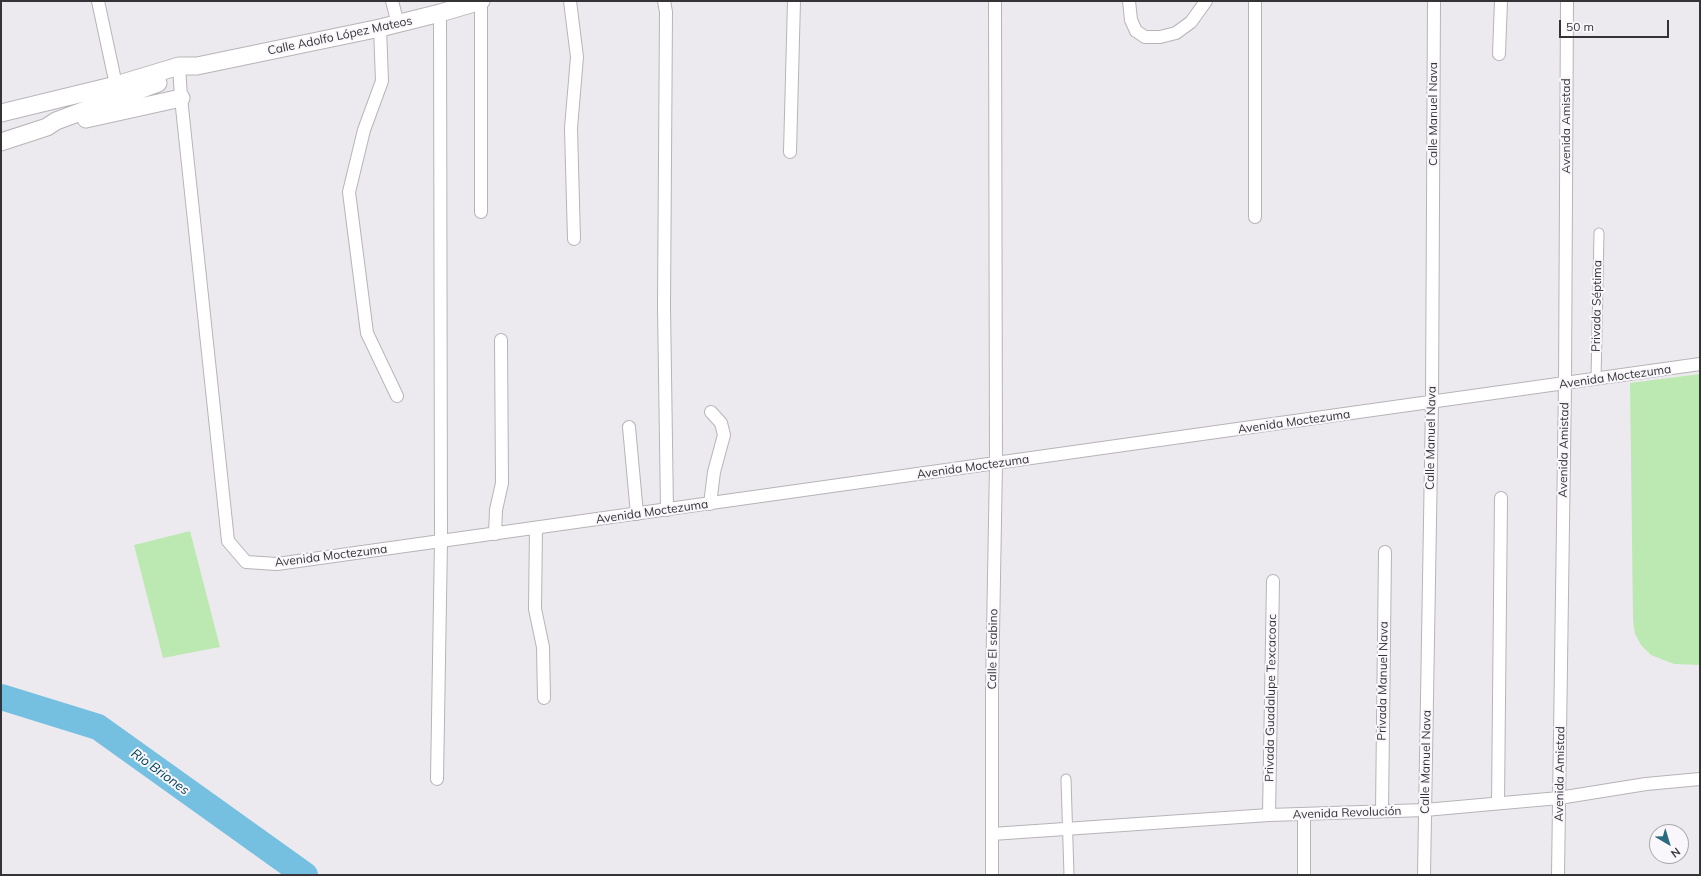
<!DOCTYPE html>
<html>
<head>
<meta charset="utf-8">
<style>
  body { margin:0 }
  #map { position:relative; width:1701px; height:876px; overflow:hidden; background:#edeaef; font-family:Mulish,sans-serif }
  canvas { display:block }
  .frame { position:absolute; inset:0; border:2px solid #353335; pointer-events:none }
  .north { position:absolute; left:1649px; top:824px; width:40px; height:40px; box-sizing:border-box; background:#faf7fc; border:1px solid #aba9ac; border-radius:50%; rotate:142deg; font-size:11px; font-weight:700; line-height:16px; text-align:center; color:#353335 }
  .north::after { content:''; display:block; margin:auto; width:14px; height:18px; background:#2a6c7f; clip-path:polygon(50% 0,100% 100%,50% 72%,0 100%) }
  .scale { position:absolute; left:1559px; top:20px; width:110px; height:18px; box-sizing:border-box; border:2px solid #353335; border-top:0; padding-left:5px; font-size:12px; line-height:14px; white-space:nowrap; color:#353335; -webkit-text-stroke:3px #faf7fc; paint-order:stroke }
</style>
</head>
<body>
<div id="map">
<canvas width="1701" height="876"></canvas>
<div class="frame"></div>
<div class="north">N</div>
<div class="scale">50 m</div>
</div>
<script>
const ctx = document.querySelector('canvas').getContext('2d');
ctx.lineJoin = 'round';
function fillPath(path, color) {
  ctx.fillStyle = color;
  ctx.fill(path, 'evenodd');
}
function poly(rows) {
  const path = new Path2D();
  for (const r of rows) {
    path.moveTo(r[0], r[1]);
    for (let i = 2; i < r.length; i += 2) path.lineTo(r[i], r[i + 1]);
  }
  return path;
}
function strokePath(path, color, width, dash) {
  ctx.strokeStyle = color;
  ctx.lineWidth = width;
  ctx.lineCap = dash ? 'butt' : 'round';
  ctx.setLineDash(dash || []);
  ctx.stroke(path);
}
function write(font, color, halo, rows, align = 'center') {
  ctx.font = font + ' Mulish,sans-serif';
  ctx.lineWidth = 4;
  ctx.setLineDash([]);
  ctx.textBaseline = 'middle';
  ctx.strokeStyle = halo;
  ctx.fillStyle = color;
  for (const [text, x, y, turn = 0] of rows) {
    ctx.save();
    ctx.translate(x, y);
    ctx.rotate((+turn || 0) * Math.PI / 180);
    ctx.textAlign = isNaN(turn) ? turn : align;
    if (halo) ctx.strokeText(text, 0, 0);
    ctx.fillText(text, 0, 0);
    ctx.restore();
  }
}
const green = poly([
  [1700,374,1700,665,1674,664,1651,655,1641,645,1635,634,1633,621,1630,383],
  [190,531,220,647,163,658,134,545]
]);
const river = poly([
  [1,697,98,727,305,875]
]);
const pedestrian = poly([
  [1596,379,1599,233],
  [1066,779,1069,875]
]);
const minor = poly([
  [98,1,116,85],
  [392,1,398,24],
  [481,1,481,212],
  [570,1,577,57,571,128,574,239],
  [664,1,666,12,664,306,667,510],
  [1129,1,1131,20,1136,31,1145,37,1160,37,1176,33,1191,22,1206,1],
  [1255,1,1255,217],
  [380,28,382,81,364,130,349,192,367,333,397,396],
  [1499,54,1501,1],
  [179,66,181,98,228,541,246,562,277,564,1700,364],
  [790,152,794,1],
  [629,427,637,514],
  [710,504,714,472,724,435,721,423,711,412],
  [536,528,535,609,543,647,544,698],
  [495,534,496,510,502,483,501,340],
  [437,779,441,541,440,13],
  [1498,803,1501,498],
  [1382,811,1385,552],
  [1304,814,1304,875],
  [1269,815,1273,581],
  [992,834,1269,815,1425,810,1559,798,1646,784,1700,779],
  [992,875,992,691,996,464,995,1],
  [1424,875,1432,403,1434,1],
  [1558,875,1565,384,1567,1]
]);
const secondary = poly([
  [1,113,116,85,179,66,197,66,380,28,440,13,481,1],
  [86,119,181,98],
  [1,142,47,127,56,121,158,83]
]);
const streetNames = [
  ["Calle Adolfo López Mateos",340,36,-12],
  ["Calle Manuel Nava",1433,114,-90],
  ["Avenida Amistad",1566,126,-90],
  ["Privada Séptima",1597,306,-89],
  ["Avenida Moctezuma",1615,377,-8],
  ["Avenida Moctezuma",1294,422,-8],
  ["Calle Manuel Nava",1431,438,-89],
  ["Avenida Amistad",1564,450,-89],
  ["Avenida Moctezuma",973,467,-8],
  ["Avenida Moctezuma",652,512,-8],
  ["Avenida Moctezuma",331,556,-7],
  ["Calle El sabino",993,649,-89],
  ["Privada Manuel Nava",1383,681,-89],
  ["Privada Guadalupe Texcacoac",1271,698,-89],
  ["Calle Manuel Nava",1426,762,-89],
  ["Avenida Amistad",1560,774,-89],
  ["Avenida Revolución",1347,813,-2]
];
const waterNames = [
  ["Rio Briones",160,772,36]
];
fillPath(green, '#bce9b2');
strokePath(river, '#75c0e1', 26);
strokePath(pedestrian, '#b7b4b8', 11);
strokePath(minor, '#b7b4b8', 14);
strokePath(secondary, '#b7b4b8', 19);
strokePath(pedestrian, '#fff', 9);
strokePath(minor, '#fff', 12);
strokePath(secondary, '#fff', 17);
write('12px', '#353335', '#faf7fc', streetNames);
write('italic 13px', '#00445b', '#faf7fc', waterNames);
</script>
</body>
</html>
